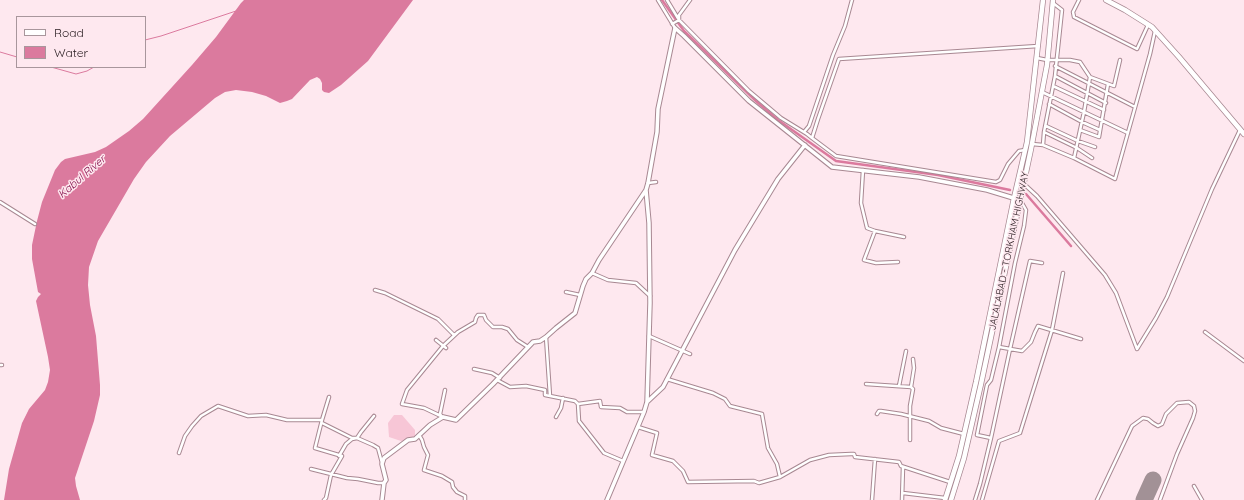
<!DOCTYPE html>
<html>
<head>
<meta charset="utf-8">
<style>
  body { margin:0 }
  #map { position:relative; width:1244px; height:500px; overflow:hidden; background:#fee8ef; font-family:Quicksand,sans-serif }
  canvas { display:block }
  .legend { position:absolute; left:16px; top:16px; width:130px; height:52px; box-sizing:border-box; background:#fee8ef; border:1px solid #a8969c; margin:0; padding:5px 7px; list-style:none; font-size:12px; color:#281c20 }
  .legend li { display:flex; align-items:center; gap:8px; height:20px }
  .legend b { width:20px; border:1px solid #a8969c }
</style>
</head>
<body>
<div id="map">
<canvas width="1244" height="500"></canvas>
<ul class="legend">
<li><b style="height:5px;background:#fff"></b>Road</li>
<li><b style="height:11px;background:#db7a9e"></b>Water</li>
</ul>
</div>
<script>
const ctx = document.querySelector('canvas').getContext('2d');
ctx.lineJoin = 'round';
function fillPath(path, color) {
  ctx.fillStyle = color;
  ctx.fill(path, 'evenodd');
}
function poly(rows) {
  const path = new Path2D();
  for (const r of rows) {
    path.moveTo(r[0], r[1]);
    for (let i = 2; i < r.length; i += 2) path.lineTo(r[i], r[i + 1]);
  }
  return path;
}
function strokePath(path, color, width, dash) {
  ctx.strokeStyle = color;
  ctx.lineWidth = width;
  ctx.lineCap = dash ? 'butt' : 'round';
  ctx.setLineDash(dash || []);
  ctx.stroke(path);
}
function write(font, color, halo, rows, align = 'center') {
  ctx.font = font + ' Quicksand,sans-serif';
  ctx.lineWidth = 3;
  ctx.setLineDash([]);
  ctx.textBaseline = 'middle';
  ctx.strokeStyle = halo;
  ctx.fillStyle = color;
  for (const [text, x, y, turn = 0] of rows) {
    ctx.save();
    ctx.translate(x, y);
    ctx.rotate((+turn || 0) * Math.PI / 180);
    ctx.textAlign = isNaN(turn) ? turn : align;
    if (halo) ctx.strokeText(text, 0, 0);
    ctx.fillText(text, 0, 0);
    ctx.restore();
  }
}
const green = poly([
  [394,415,402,415,415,430,415,436,404,442,389,437,388,423]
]);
const water = poly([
  [244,0,413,0,368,61,341,85,329,93,324,92,322,90,322,83,320,79,317,77,310,80,292,99,287,101,280,103,266,96,252,92,236,90,225,92,215,98,170,136,146,162,134,179,98,241,89,267,88,285,90,305,96,336,100,385,100,395,94,421,75,478,76,486,80,500,4,500,9,469,22,423,29,409,45,390,48,382,50,370,48,357,36,301,38,297,41,294,38,292,32,259,32,245,37,221,42,202,55,170,61,162,65,159,95,152,106,147,129,131,143,119,192,65,216,37,241,3]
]);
const stream = poly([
  [145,40,161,36,236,11],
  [0,52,17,57],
  [51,67,76,74,87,71,94,67]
]);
const canal = poly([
  [662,0,684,31,756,101,778,120,836,161,938,175,1010,190],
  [1026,194,1071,246]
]);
const runway = poly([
  [1144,500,1153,480]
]);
const street = poly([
  [658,0,675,28],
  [667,0,679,20,749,91,781,118,807,134,812,138],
  [1079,0,1073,12,1074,17,1137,49,1148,25],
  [672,24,679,20,679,15,690,0],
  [1037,58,1047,60,1070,60,1080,62,1090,77,1084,112,1074,158],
  [1055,66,1135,107],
  [1055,76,1106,103],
  [1090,77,1114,86,1120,60],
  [1053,86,1104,110],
  [1042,92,1128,133],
  [1049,104,1082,122,1100,130],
  [1046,126,1078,141,1095,147],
  [1080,130,1099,137,1108,84],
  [804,132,809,126,833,55,845,26,852,0],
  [1044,132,1077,148,1092,158],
  [1032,144,1043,145,1074,158,1115,179,1150,54,1155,31],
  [1043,145,1044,132,1055,76,1062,10,1053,3],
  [1025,150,1019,151,1008,164,1000,180,996,182,836,156,812,138,818,119,839,59,1038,46],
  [863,170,861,203,867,228,875,231,904,237],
  [648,183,656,182],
  [1024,184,1037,196,1105,275,1116,293,1137,349,1156,318,1167,297,1212,189,1240,130],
  [0,202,35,224],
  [1020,203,1022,203,1026,210,1024,226,1015,263,999,347,1022,351,1031,342,1035,332,1038,326,1081,339],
  [875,231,864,260,876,263,898,262],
  [592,273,608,280,636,283,650,296],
  [375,290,385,293,438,319,454,335],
  [566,292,580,295],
  [1205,332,1244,361],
  [649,336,690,354],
  [546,337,550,396],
  [436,340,446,348],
  [0,365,2,365],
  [474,369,492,373,500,378],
  [667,379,713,393,725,399,730,406,762,414,768,448,777,464,780,477,810,460,829,455,851,454,854,454,855,457,899,462,901,466,950,482],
  [497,380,510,387,526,386,545,390,545,395,575,401,578,404,600,401,601,407,620,408,627,412,644,412],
  [866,384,911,387],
  [899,386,906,351],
  [578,404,579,421,604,453,623,461],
  [877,414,879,411,881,411,901,414,929,421,941,428,964,434],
  [442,417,440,414,445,390],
  [443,417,424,408,402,404,407,390,443,346,458,332,475,322,476,318,478,315,484,315,486,320,493,327,502,327,508,329,517,340,528,347],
  [556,417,561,408,563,398],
  [322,420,329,397],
  [322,423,352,438,357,438,373,445,378,448,382,463],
  [638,427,657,433,652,455,673,461,683,471,688,482,754,481,759,483,780,477],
  [419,435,422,440,424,447,428,455,424,470,442,476,452,482,453,487,457,492,465,496,465,500],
  [991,438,1010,349,1030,261,1042,263],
  [910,440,910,406,913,389,911,387,914,368,913,359],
  [179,453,185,436,192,426,201,416,218,406,248,416,266,415,287,420,322,420,315,448,342,456,331,475,326,498,324,500],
  [339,456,346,444,352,439,357,438,361,432,374,416],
  [311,469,347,478,358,479,378,483,384,483],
  [1194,486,1202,500],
  [903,493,945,498],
  [872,500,875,459],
  [902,500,903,467],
  [975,500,980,484,991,438,977,435,987,385,991,380,999,347],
  [982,500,999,441,1020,433,1052,330,1063,273],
  [1097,500,1132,426,1143,418,1148,419,1153,423,1158,426,1162,424,1166,414,1177,403,1189,402,1194,406,1195,411,1193,418,1177,454,1160,500]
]);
const secondary = poly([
  [647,402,663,387,735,250,778,179,805,145],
  [382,500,384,483,386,480,382,464,384,458,408,440,415,439,430,425,443,417,456,420,493,384,533,342,540,341,546,337,556,328,575,313,583,286,586,279,592,273,599,260,646,190],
  [607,500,644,412,647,402,650,303,649,223,646,190,648,183,657,132,658,109,675,28,684,36,749,101,832,167,919,177,987,190,1020,200]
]);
const highway = poly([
  [1106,0,1125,10,1152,27,1179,57,1244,134],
  [945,500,959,456,976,382,1014,198,1027,142,1043,0],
  [951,500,964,458,981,384,1031,149,1047,65,1053,0]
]);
const streetNames = [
  ["JALALABAD - TORKHAM HIGHWAY",1009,251,-78]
];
const waterNames = [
  ["Kabul River",82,177,-41]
];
fillPath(green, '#f7c6d6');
fillPath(water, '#db7a9e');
strokePath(stream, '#db7a9e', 1);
strokePath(canal, '#db7a9e', 2.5);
strokePath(runway, '#a29196', 17);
strokePath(street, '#a88892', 4.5);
strokePath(secondary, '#a88892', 5.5);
strokePath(highway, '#a88892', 6);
strokePath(street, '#fff', 2.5);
strokePath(secondary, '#fff', 3.5);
strokePath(highway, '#fff', 4.5);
write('10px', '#281c20', '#fee8ef', streetNames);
write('italic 11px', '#860f4b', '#fee8ef', waterNames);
</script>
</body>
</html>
